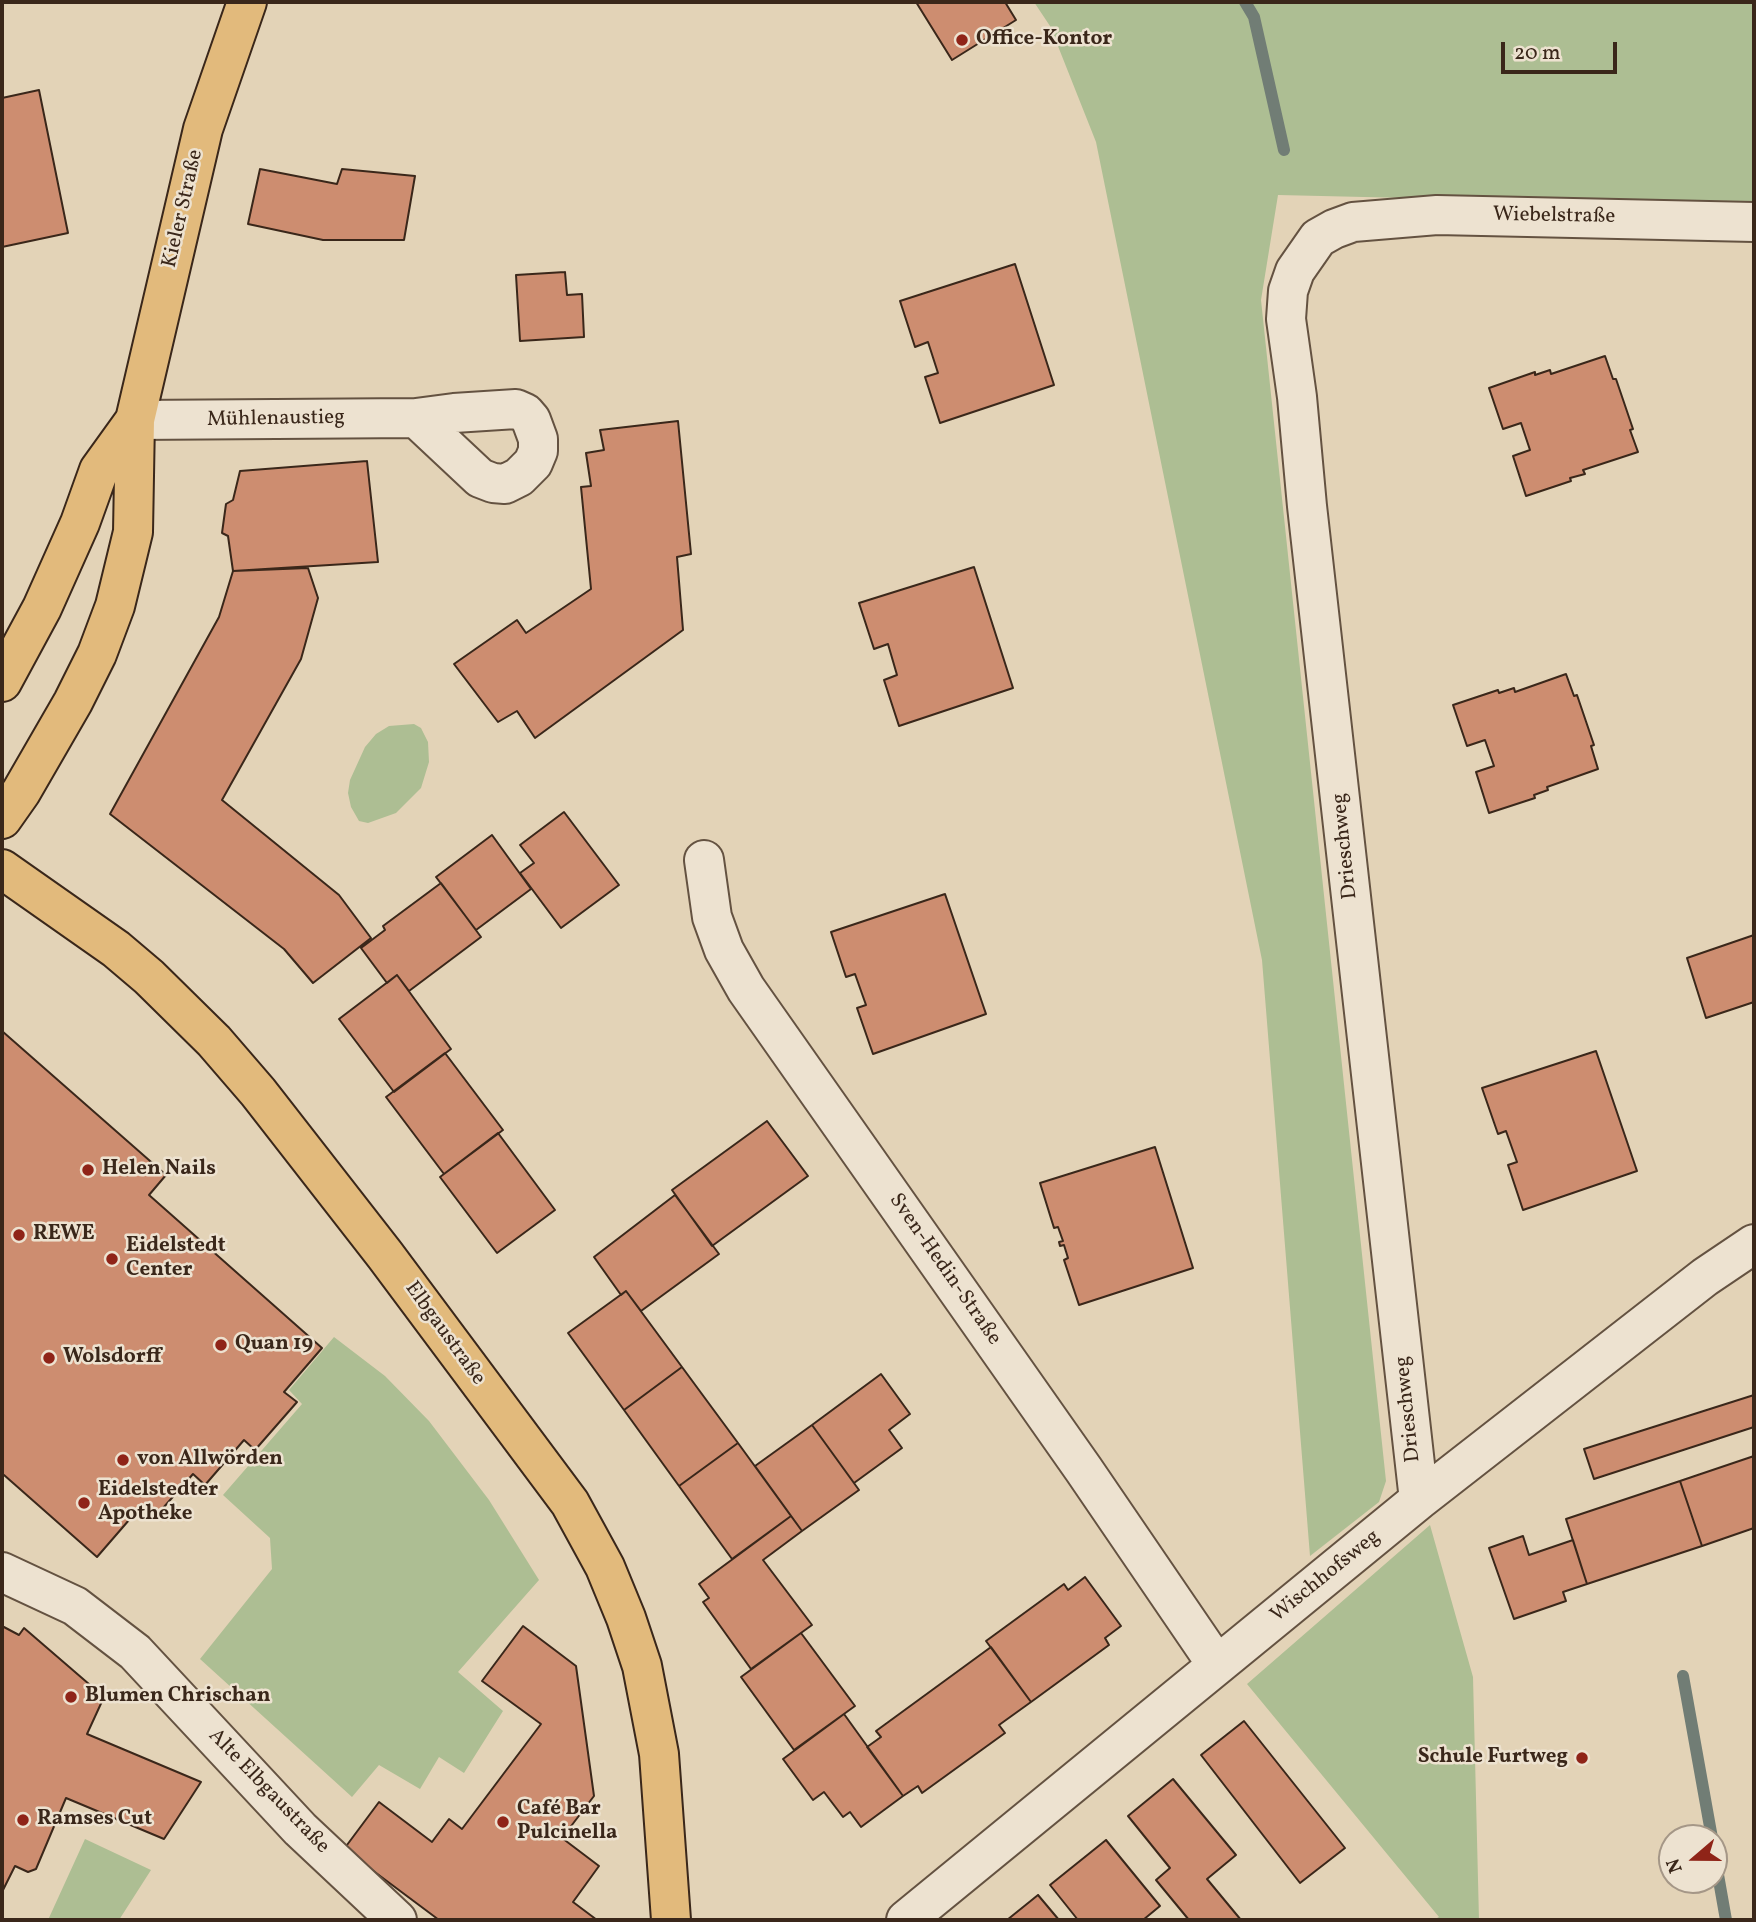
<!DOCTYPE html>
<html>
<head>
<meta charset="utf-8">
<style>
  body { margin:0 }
  #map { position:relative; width:1756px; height:1922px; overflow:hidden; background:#e3d3b7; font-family:Vollkorn,serif }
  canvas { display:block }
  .frame { position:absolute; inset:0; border:4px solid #3a271a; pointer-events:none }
  .north { position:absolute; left:1658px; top:1824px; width:70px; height:70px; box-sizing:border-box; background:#ede2d0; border:2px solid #a59787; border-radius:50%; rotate:250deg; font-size:19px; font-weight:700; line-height:28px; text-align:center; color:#3a271a }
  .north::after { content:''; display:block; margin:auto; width:24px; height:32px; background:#8f2418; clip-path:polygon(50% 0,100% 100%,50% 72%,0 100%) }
  .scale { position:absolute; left:1501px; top:42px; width:116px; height:32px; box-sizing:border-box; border:4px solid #3a271a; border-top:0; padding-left:9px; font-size:21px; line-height:24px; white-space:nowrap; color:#3a271a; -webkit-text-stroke:5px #ede2d0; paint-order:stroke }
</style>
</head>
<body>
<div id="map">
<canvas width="1756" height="1922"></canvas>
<div class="frame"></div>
<div class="north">N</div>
<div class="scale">20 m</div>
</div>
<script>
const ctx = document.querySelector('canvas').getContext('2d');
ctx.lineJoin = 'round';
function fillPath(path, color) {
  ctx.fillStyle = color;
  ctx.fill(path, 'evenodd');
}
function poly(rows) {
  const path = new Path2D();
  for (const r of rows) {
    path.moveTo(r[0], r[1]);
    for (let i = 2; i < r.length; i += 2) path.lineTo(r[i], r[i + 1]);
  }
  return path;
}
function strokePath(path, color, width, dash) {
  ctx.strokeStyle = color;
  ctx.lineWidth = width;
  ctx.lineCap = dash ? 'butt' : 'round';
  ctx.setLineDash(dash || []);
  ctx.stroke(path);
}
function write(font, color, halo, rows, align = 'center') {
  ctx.font = font + ' Vollkorn,serif';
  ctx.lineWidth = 5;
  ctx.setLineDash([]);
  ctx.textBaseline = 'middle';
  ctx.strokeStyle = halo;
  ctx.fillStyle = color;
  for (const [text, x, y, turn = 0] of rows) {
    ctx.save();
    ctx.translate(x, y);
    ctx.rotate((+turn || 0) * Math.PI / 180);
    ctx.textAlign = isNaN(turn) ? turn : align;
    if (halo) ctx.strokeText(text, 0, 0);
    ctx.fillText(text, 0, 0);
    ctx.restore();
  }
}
const green = poly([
  [1034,2,1754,2,1754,201,1451,199,1278,195,1261,300,1386,1481,1379,1502,1310,1556,1262,960,1096,142,1050,26],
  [414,724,421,728,428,742,429,762,421,788,396,813,368,823,359,821,351,807,348,793,350,780,365,747,376,734,389,726],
  [334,1337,385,1376,429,1421,489,1500,539,1580,458,1672,503,1711,464,1773,439,1757,420,1789,379,1765,352,1797,200,1659,272,1569,270,1538,223,1495,302,1404,289,1390],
  [1430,1525,1473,1677,1479,1920,1433,1920,1439,1917,1247,1684],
  [85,1839,151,1870,119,1920,48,1920]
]);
const stream = poly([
  [1245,2,1254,17,1284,150],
  [1683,1676,1712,1838],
  [1714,1852,1726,1920]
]);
const building = poly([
  [916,2,1005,2,1016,20,952,60,916,2],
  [39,90,68,233,2,247,2,98,39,90],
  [260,169,337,184,342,169,415,176,404,240,323,240,248,224,260,169],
  [1015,264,1054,385,940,423,925,377,938,373,928,342,915,347,900,301,1015,264],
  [565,272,567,295,582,294,584,337,520,341,516,275,565,272],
  [1605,356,1613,379,1616,379,1633,429,1630,430,1638,452,1583,470,1585,474,1570,478,1571,481,1526,496,1513,456,1530,450,1521,423,1503,429,1489,388,1535,372,1535,375,1550,370,1551,374,1605,356],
  [678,421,691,554,677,557,683,630,535,738,517,711,498,722,454,664,517,620,526,633,591,589,581,487,591,486,586,453,604,450,600,430,678,421],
  [367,461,378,562,233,571,228,536,222,533,226,504,233,500,240,471,367,461],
  [974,567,1013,688,899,726,884,680,897,675,888,644,874,649,859,603,974,567],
  [308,568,318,598,301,659,222,800,339,895,371,938,313,983,284,949,110,814,219,617,233,571,308,568],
  [1566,674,1574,696,1577,695,1594,745,1591,746,1598,769,1547,787,1548,790,1534,795,1535,798,1489,813,1476,772,1494,766,1485,740,1467,746,1453,705,1498,690,1499,693,1514,688,1515,692,1566,674],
  [564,812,619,885,561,928,520,873,534,863,520,845,564,812],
  [492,835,531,889,476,930,436,877,492,835],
  [441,883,481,937,409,991,397,975,387,983,361,948,385,930,383,926,441,883],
  [945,894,986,1014,873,1054,857,1008,866,1005,855,974,846,977,831,932,945,894],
  [1754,935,1754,1002,1706,1018,1687,958,1754,935],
  [397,975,451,1049,394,1092,339,1019,397,975],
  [2,1031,166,1175,149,1195,322,1348,284,1392,297,1402,255,1450,244,1440,205,1485,193,1474,156,1516,142,1505,97,1557,4,1475,2,1477,2,1031],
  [1596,1051,1637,1171,1523,1210,1508,1165,1517,1162,1506,1131,1498,1134,1482,1088,1596,1051],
  [445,1053,503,1130,444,1174,386,1097,445,1053],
  [767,1121,808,1176,712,1246,672,1190,767,1121],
  [498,1133,555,1210,497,1253,440,1177,498,1133],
  [1155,1147,1193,1268,1079,1305,1064,1260,1068,1258,1064,1245,1060,1246,1059,1242,1063,1241,1058,1227,1054,1228,1040,1183,1155,1147],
  [675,1195,719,1254,641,1311,626,1291,621,1295,594,1257,675,1195],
  [626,1291,682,1367,624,1410,568,1333,626,1291],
  [682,1367,738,1443,679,1486,624,1410,682,1367],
  [881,1374,910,1414,889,1430,902,1448,854,1483,812,1425,881,1374],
  [1754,1395,1754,1427,1594,1479,1584,1449,1754,1395],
  [812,1425,859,1490,802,1531,755,1466,812,1425],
  [738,1443,791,1516,732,1559,679,1486,738,1443],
  [1754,1456,1754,1528,1702,1546,1680,1481,1754,1456],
  [1680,1481,1702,1546,1587,1584,1566,1519,1680,1481],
  [791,1516,802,1531,763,1560,812,1625,751,1669,703,1602,709,1598,699,1584,791,1516],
  [1523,1536,1529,1555,1573,1540,1587,1584,1563,1592,1566,1601,1514,1619,1489,1548,1523,1536],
  [1085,1577,1121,1626,1105,1638,1109,1645,1031,1702,986,1641,1064,1584,1068,1590,1085,1577],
  [2,1626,19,1635,24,1628,104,1697,87,1734,201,1782,164,1839,66,1798,36,1869,28,1872,15,1866,2,1892,2,1626],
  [523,1626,576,1666,594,1796,562,1838,599,1866,573,1902,597,1920,439,1920,344,1849,379,1802,432,1842,449,1819,462,1829,541,1724,482,1681,523,1626],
  [801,1633,855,1706,794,1750,741,1677,801,1633],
  [991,1647,1031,1702,999,1725,1005,1733,922,1793,918,1786,903,1796,867,1747,881,1737,876,1731,991,1647],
  [844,1714,903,1796,861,1827,850,1812,843,1817,824,1792,813,1800,783,1759,844,1714],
  [1244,1721,1345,1848,1300,1883,1201,1755,1244,1721],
  [1173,1779,1236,1855,1207,1879,1241,1920,1189,1920,1156,1880,1170,1868,1128,1816,1173,1779],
  [1106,1840,1160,1906,1143,1920,1078,1920,1050,1885,1106,1840],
  [1038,1895,1059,1920,1007,1920,1038,1895]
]);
const street = poly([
  [135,420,416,418,480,478,493,483,505,484,519,477,533,463,538,451,538,439,531,420,525,413,516,409,454,413,416,418],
  [704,860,712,917,724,950,746,989,1084,1470,1217,1665],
  [1419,1500,1307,506,1297,397,1286,319,1288,291,1295,271,1318,238,1334,229,1353,222,1437,215,1754,222],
  [2,1572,75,1606,135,1652,300,1829,397,1920],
  [906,1920,1419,1500,1705,1277,1754,1244]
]);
const primary = poly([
  [2,682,42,608,80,523,99,470,135,420],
  [2,819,21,792,73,702,97,654,115,606,133,532,135,420,203,129,247,2],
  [2,869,116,949,149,977,214,1041,258,1092,385,1255,570,1503,605,1567,626,1618,642,1666,659,1754,671,1920]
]);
const markers = [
  [962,40,7,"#8f2418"],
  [88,1170,7,"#8f2418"],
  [19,1235,7,"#8f2418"],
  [112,1259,7,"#8f2418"],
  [221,1345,7,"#8f2418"],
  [49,1358,7,"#8f2418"],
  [123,1460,7,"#8f2418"],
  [84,1503,7,"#8f2418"],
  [71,1697,7,"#8f2418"],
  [1582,1758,7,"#8f2418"],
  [23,1820,7,"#8f2418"],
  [503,1822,7,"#8f2418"]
];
const poiNames = [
  ["Office-Kontor",976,40],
  ["Helen Nails",102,1170],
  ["REWE",33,1235],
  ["Eidelstedt",126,1247],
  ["Center",126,1271],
  ["Quan 19",235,1345],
  ["Wolsdorff",63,1358],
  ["von Allwörden",137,1460],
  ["Eidelstedter",98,1491],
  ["Apotheke",98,1515],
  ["Blumen Chrischan",85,1697],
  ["Schule Furtweg",1568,1758,"right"],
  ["Café Bar",517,1810],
  ["Pulcinella",517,1834],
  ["Ramses Cut",37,1820]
];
const streetNames = [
  ["Kieler Straße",184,209,-77],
  ["Wiebelstraße",1554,217,1],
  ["Mühlenaustieg",276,420,-1],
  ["Drieschweg",1346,846,-96],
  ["Sven-Hedin-Straße",944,1270,55],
  ["Elbgaustraße",444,1334,54],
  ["Drieschweg",1409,1409,-96],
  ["Wischhofsweg",1326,1577,-39],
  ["Alte Elbgaustraße",268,1792,46]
];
fillPath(green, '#adbe93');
strokePath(stream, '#717d75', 12);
fillPath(building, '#cd8d70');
strokePath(building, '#3a271a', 2);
strokePath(street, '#645241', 42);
strokePath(primary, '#3a271a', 42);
strokePath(street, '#ede2d0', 38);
strokePath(primary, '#e2ba7c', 38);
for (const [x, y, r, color] of markers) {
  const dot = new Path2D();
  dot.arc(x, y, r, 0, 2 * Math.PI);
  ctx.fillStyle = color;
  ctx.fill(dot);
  strokePath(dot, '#ede2d0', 2.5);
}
write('bold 21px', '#3a271a', '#ede2d0', poiNames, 'left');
write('21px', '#3a271a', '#ede2d0', streetNames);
</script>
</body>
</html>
